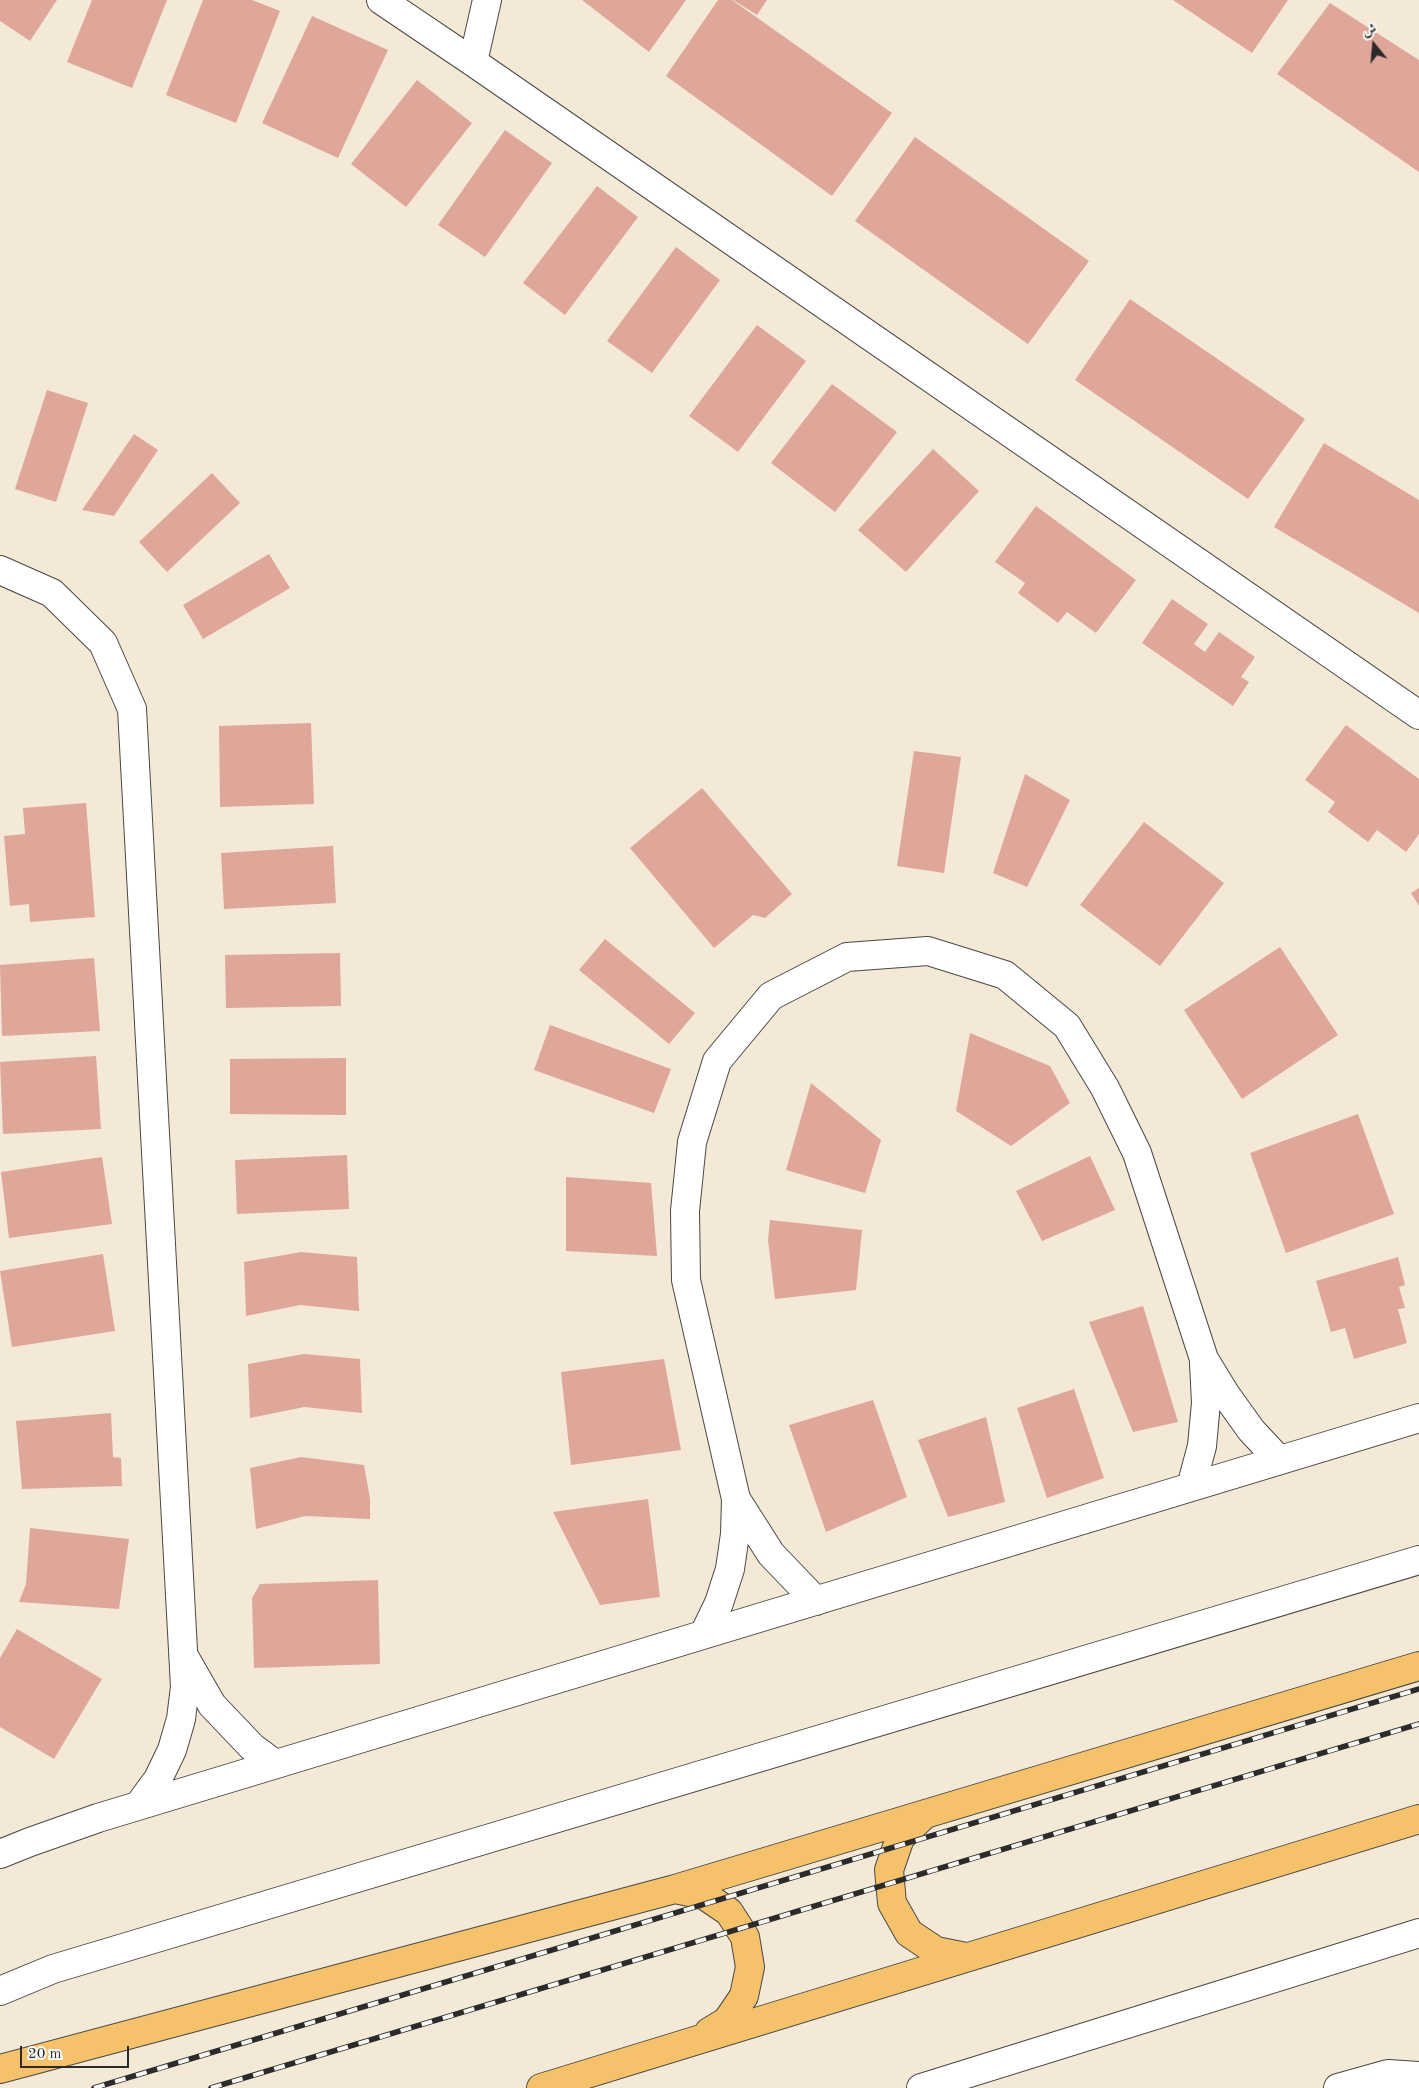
<!DOCTYPE html>
<html>
<head>
<meta charset="utf-8">
<style>
  body { margin:0 }
  #map { position:relative; width:1419px; height:2088px; overflow:hidden; background:#f3e9d6; font-family:"Old Standard TT",Amiri,serif }
  canvas { display:block }
  .north { position:absolute; left:1349px; top:20px; width:50px; height:50px; -webkit-text-stroke:4px #f6f6f2; paint-order:stroke; rotate:343deg; font-size:14px; font-weight:700; line-height:20px; text-align:center; color:#2b2b2b }
  .north::after { content:''; display:block; margin:auto; width:18px; height:22px; background:#2b2b2b; clip-path:polygon(50% 0,100% 100%,50% 72%,0 100%) }
  .scale { position:absolute; left:20px; top:2046px; width:109px; height:22px; box-sizing:border-box; border:2px solid #2b2b2b; border-top:0; padding-left:6px; font-size:15px; line-height:18px; white-space:nowrap; color:#2b2b2b; -webkit-text-stroke:4px #f6f6f2; paint-order:stroke }
</style>
</head>
<body>
<div id="map">
<canvas width="1419" height="2088"></canvas>
<div class="north">ش</div>
<div class="scale">20 m</div>
</div>
<script>
const ctx = document.querySelector('canvas').getContext('2d');
ctx.lineJoin = 'round';
function fillPath(path, color) {
  ctx.fillStyle = color;
  ctx.fill(path, 'evenodd');
}
function poly(rows) {
  const path = new Path2D();
  for (const r of rows) {
    path.moveTo(r[0], r[1]);
    for (let i = 2; i < r.length; i += 2) path.lineTo(r[i], r[i + 1]);
  }
  return path;
}
function strokePath(path, color, width, dash) {
  ctx.strokeStyle = color;
  ctx.lineWidth = width;
  ctx.lineCap = dash ? 'butt' : 'round';
  ctx.setLineDash(dash || []);
  ctx.stroke(path);
}
const building = poly([
  [0,0,57,0,30,41,0,21],
  [92,0,167,0,132,88,67,62],
  [203,0,252,0,280,11,236,123,166,95],
  [582,0,686,0,649,52],
  [718,0,732,0,892,113,832,196,666,76],
  [733,0,767,0,757,15],
  [1173,0,1288,0,1252,53],
  [1330,3,1419,60,1419,172,1277,74],
  [312,16,388,50,338,158,262,123],
  [417,80,472,123,406,207,351,164],
  [505,130,552,163,485,257,438,225],
  [915,137,1089,261,1028,344,855,221],
  [597,186,638,217,565,315,523,283],
  [676,247,720,280,652,373,607,341],
  [1130,299,1305,419,1248,499,1075,380],
  [757,325,806,361,738,452,689,416],
  [832,384,897,432,835,512,771,463],
  [47,390,88,403,56,502,15,489],
  [134,434,158,450,114,516,82,510],
  [1324,443,1419,500,1419,613,1274,527],
  [933,449,979,491,906,572,858,530],
  [212,473,240,503,167,572,139,542],
  [1036,506,1136,580,1096,633,1067,612,1058,623,1018,593,1025,583,995,562],
  [269,554,290,588,203,639,183,605],
  [1172,599,1208,624,1194,644,1205,652,1219,632,1255,657,1241,677,1249,682,1233,706,1142,643],
  [311,723,314,804,220,807,219,726],
  [1346,725,1419,779,1419,834,1406,852,1377,830,1368,842,1328,812,1335,802,1305,780],
  [914,751,961,757,944,873,897,866],
  [1025,774,1070,800,1027,887,993,873],
  [702,788,792,894,765,918,753,915,714,948,630,848],
  [86,803,95,917,30,922,29,904,10,906,4,836,25,834,23,808],
  [1144,822,1224,883,1160,966,1080,905],
  [333,846,336,903,224,909,221,853],
  [1419,888,1419,906,1411,893],
  [605,939,695,1013,669,1044,579,970],
  [1280,947,1338,1035,1242,1099,1184,1010],
  [340,953,341,1006,226,1008,225,955],
  [94,958,100,1031,2,1036,0,965],
  [550,1025,671,1069,654,1113,534,1070],
  [970,1033,1050,1066,1070,1103,1011,1146,956,1111],
  [96,1056,101,1129,3,1134,0,1062],
  [346,1058,346,1115,230,1114,230,1059],
  [811,1083,881,1140,865,1193,786,1170],
  [1358,1114,1394,1214,1286,1253,1250,1153],
  [347,1155,349,1209,237,1214,235,1160],
  [1090,1156,1115,1210,1042,1241,1016,1191],
  [102,1157,112,1224,9,1238,1,1172],
  [566,1177,651,1183,657,1256,566,1251],
  [770,1220,862,1230,856,1290,775,1299,768,1240],
  [301,1252,357,1257,359,1311,300,1305,246,1316,244,1262],
  [103,1254,115,1331,12,1347,0,1271],
  [1398,1257,1405,1285,1399,1287,1405,1308,1398,1309,1407,1343,1354,1359,1345,1328,1331,1332,1316,1281],
  [1143,1306,1178,1422,1133,1432,1089,1322],
  [304,1354,360,1359,362,1413,304,1407,250,1418,248,1364],
  [664,1359,681,1450,571,1465,561,1372],
  [1074,1389,1104,1478,1047,1498,1017,1408],
  [873,1400,907,1497,826,1532,789,1425],
  [111,1413,113,1457,121,1458,122,1486,22,1489,16,1421],
  [986,1417,1005,1502,948,1517,918,1440],
  [301,1457,364,1465,370,1499,370,1519,305,1516,256,1529,250,1468],
  [648,1499,660,1597,600,1605,553,1512],
  [30,1528,129,1539,119,1609,19,1602,26,1584],
  [378,1580,380,1664,254,1668,252,1598,260,1584],
  [17,1629,102,1679,54,1759,0,1727,0,1658]
]);
const minor = poly([
  [381,0,473,62,1419,715],
  [473,62,487,0],
  [0,570,52,593,103,643,132,709,185,1687,181,1719,172,1750,158,1779,139,1805],
  [1191,1487,1202,1446,1206,1403,1204,1363],
  [736,1499,771,1554,816,1601],
  [704,1634,719,1603,730,1569,735,1534,736,1499,686,1280,685,1211,692,1142,717,1061,771,996,847,957,928,951,1005,975,1067,1026,1105,1088,1137,1153,1204,1359,1226,1395,1251,1430,1279,1460],
  [185,1658,212,1705,252,1747,275,1764],
  [0,1854,30,1842,98,1818,1419,1418],
  [0,1991,53,1969,1419,1560],
  [921,2088,1419,1933],
  [1338,2088,1388,2074,1419,2076]
]);
const major = poly([
  [923,1816,900,1838,889,1870,892,1903,909,1933,936,1951,966,1957],
  [675,1889,704,1895,729,1912,745,1937,750,1967,744,1996,727,2021,709,2032],
  [0,2069,675,1889,1419,1666],
  [541,2088,1419,1819]
]);
const rail = poly([
  [94,2088,1419,1689],
  [211,2088,1419,1724]
]);
fillPath(building, '#dfa79a');
strokePath(minor, '#494845', 30);
strokePath(major, '#494845', 30);
strokePath(minor, '#fff', 28);
strokePath(major, '#f5c16b', 28);
strokePath(rail, '#2b2b2b', 5.5);
strokePath(rail, '#f6f6f2', 4, [11]);
</script>
</body>
</html>
